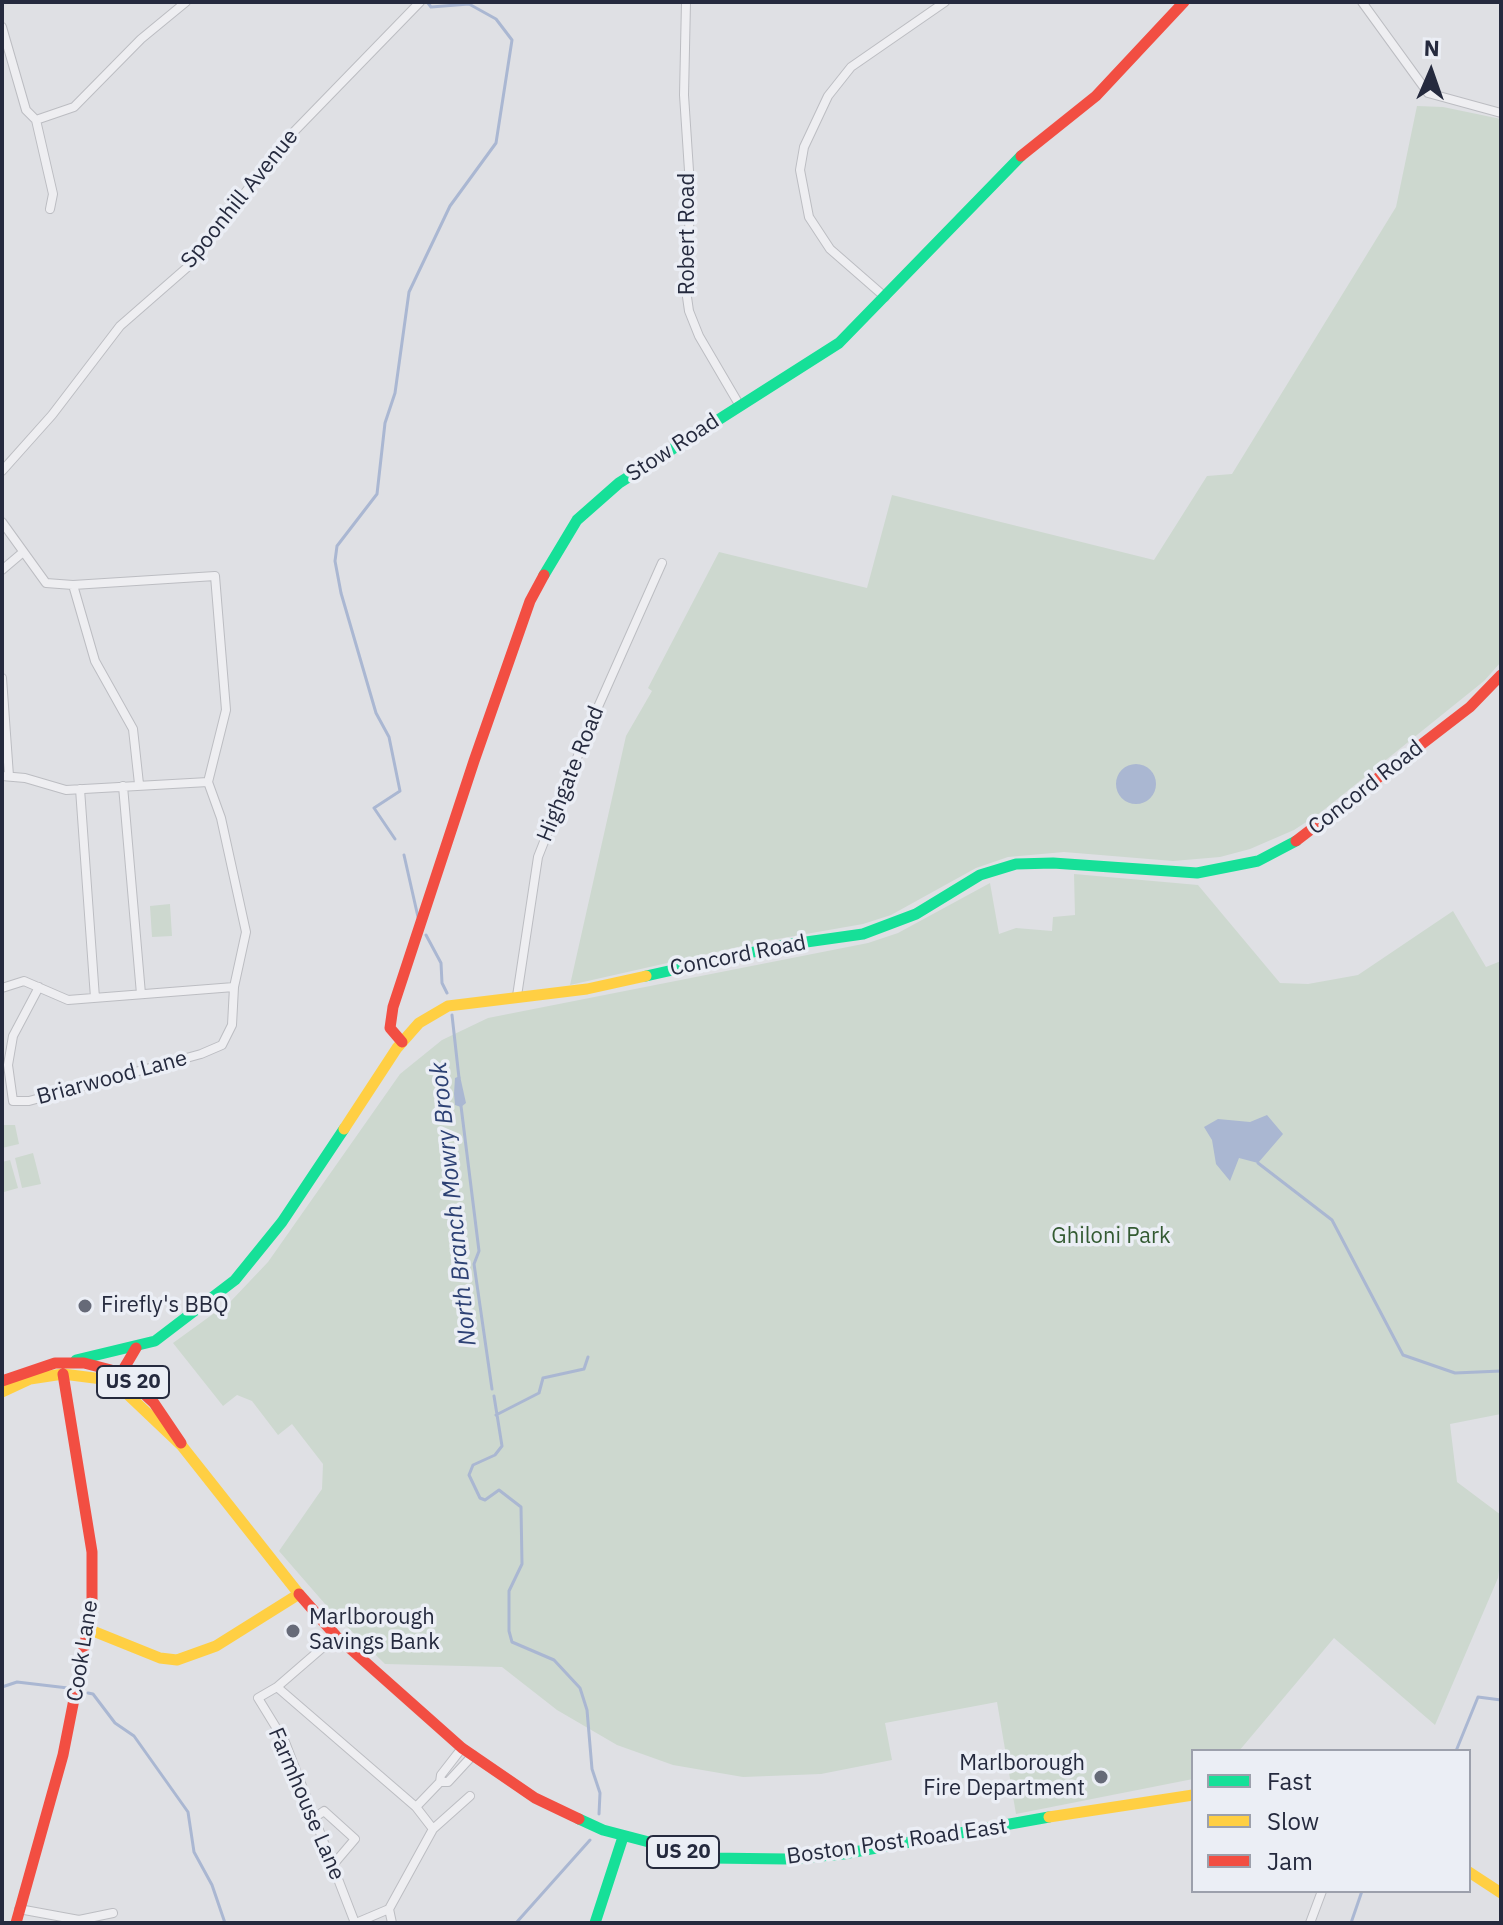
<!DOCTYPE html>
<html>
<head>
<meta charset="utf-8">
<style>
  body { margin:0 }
  #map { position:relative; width:1503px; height:1925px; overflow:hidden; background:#dfe0e4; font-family:"IBM Plex Sans",sans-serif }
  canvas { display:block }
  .frame { position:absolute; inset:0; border:4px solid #252a3e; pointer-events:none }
  .legend { position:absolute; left:1191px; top:1749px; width:280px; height:144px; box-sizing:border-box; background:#ebeef5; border:2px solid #9ca0ac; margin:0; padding:10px 14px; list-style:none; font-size:24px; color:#252a3e }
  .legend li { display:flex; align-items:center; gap:16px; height:40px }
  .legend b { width:40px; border:2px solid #9ca0ac }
  .north { position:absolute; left:1391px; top:32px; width:80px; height:80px; -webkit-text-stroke:6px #ebeef5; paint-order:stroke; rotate:2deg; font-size:22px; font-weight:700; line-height:32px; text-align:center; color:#252a3e }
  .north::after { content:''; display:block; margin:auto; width:28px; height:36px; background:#252a3e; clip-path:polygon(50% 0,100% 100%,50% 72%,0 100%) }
</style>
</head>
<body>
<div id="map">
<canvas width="1503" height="1925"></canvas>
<div class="frame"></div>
<ul class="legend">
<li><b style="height:10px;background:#16e098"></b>Fast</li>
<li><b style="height:10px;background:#ffcf43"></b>Slow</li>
<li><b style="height:10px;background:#f24e42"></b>Jam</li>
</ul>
<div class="north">N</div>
</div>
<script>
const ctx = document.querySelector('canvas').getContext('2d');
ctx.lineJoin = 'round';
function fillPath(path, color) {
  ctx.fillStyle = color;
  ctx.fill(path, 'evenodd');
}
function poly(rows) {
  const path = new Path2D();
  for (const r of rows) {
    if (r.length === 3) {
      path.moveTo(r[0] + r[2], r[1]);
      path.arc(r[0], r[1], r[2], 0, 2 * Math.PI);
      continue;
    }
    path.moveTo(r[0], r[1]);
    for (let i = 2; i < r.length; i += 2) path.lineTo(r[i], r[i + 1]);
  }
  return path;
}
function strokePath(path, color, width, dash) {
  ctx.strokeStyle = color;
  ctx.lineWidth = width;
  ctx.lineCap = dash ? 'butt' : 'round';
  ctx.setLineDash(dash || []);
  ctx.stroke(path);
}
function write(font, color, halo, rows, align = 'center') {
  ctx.font = font + ' "IBM Plex Sans",sans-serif';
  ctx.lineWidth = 7;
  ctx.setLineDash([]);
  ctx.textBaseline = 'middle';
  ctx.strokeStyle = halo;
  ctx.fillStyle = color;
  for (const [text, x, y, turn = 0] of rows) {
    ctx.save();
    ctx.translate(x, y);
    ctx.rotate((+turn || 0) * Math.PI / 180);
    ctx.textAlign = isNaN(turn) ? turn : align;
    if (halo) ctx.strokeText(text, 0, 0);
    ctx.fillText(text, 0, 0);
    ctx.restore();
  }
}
const green = poly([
  [1417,106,1443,107,1501,119,1501,662,1484,681,1320,813,1294,830,1250,849,1220,857,1173,861,1064,852,1008,857,976,868,891,915,863,924,760,942,570,985,626,736,652,691,648,688,719,552,867,588,892,495,1154,560,1207,476,1232,474,1396,207],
  [1074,874,1198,885,1280,983,1308,984,1358,975,1453,911,1486,967,1501,961,1501,1414,1450,1424,1457,1482,1501,1515,1501,1553,1498,1578,1435,1725,1334,1638,1239,1751,1193,1751,1193,1779,1016,1814,997,1702,885,1723,892,1760,821,1774,743,1777,673,1765,617,1745,557,1710,502,1667,385,1664,332,1612,279,1551,322,1489,323,1464,292,1424,278,1435,252,1401,237,1395,223,1406,173,1343,231,1301,268,1262,400,1074,442,1040,488,1018,868,943,898,933,990,883,999,934,1016,928,1052,931,1053,917,1075,915],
  [170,904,172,936,152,937,150,906],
  [2,1125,15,1125,19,1144,2,1148],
  [33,1153,41,1184,22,1188,15,1158],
  [10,1160,18,1188,4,1192,2,1162]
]);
const water = poly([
  [1136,784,20],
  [460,1076,466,1103,461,1107,455,1105,454,1094,455,1078],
  [1267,1115,1283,1134,1258,1163,1239,1158,1230,1181,1216,1164,1212,1140,1204,1127,1218,1119,1250,1122]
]);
const stream = poly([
  [395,839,374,808,400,791,389,737,376,713,341,593,335,561,337,546,377,494,385,423,395,393,409,292,450,206,496,143,512,40,496,19,469,4,431,7,428,3],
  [404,855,418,917],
  [426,935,441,963,442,983,447,993],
  [452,1015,459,1078],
  [461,1106,479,1251,474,1264,492,1389],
  [1258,1163,1332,1220,1403,1355,1455,1373,1501,1371],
  [494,1396,502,1446,495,1455,473,1465,469,1475,480,1498,485,1500,499,1490,521,1507,522,1564,509,1591,509,1631,512,1642,554,1660,580,1688,587,1710,592,1769,600,1793,599,1814],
  [496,1415,539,1393,543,1378,584,1369,588,1357],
  [2,1687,17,1682,68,1688],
  [88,1693,93,1694,115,1723,134,1736,188,1812,194,1852,212,1885,225,1923],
  [1456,1751,1478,1697,1501,1700],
  [516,1923,590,1840],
  [1351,1923,1362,1891]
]);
const street = poly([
  [686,2,684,95,691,201,685,283,689,311,699,336,740,406],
  [1362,2,1428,93,1501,113],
  [2,27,26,110,36,120,53,194,50,209],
  [36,120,74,107,141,39,186,2],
  [885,297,830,249,809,217,800,170,804,147,828,96,851,67,945,2],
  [2,471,52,415,120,326,191,264,282,144,420,2],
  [2,522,46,583,73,585,215,576,226,710,208,782],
  [2,570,22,553],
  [73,585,95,661,133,729,139,784],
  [2,678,9,776],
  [2,776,25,778,66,790,208,782,221,818,246,932,234,987,68,1000,24,981,2,988],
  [123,786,141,994],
  [80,789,95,998],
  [39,987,13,1036,8,1065,13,1101,29,1101,201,1054,222,1045,232,1025,234,987],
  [517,996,538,857,590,725,662,563],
  [277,1687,336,1636],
  [440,1782,448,1782,473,1755],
  [416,1807,433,1829],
  [314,1818,324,1811,355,1839,332,1866],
  [19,1909,79,1920,113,1913],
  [355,1923,285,1742,258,1698,277,1687,416,1807,440,1782,441,1775,462,1748],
  [356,1923,389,1909],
  [392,1923,389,1909,433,1829,470,1796],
  [1310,1923,1322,1891]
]);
const fast = poly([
  [544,575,577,520,619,483,839,343,1021,156],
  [646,976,785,945,863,934,916,914,980,875,1016,864,1053,863,1197,873,1258,861,1296,841],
  [76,1360,155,1341,235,1280,282,1222,344,1129],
  [579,1819,603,1830,710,1858,787,1859,843,1854,1049,1817],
  [595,1923,623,1837]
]);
const slow = poly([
  [344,1129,397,1048,419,1023,448,1006,587,989,646,976],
  [2,1392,30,1379,63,1374,102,1379,123,1390,182,1446,299,1594],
  [88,1629,160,1658,177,1660,216,1646,299,1594],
  [1049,1817,1193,1795],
  [1469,1872,1501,1893]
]);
const jam = poly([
  [1021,156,1096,96,1184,2],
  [1296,841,1470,707,1501,675],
  [402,1042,390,1028,393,1007,474,761,530,601,544,575],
  [110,1376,123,1370,136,1348],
  [2,1381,55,1363,84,1363,111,1370,126,1377,154,1403,181,1443],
  [299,1594,336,1636],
  [336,1636,462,1748,535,1798,579,1819],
  [16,1923,63,1755,92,1608,92,1552,63,1374]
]);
const markers = [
  [85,1306,8,"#666a78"],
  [293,1631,8,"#666a78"],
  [1101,1777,8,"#666a78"]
];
const shields = [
  [133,1382,72],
  [683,1852,72]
];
const shieldNames = [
  ["US 20",133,1382],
  ["US 20",683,1852]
];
const streetNames = [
  ["Spoonhill Avenue",240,199,-51],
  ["Robert Road",688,234,-90],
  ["Stow Road",673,448,-33],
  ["Highgate Road",571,774,-68],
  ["Concord Road",1366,788,-38],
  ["Concord Road",738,956,-11],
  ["Briarwood Lane",112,1078,-15],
  ["Cook Lane",83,1651,-81],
  ["Farmhouse Lane",306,1804,67],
  ["Boston Post Road East",897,1842,-8]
];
const parkNames = [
  ["Ghiloni Park",1111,1237]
];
const poiNames = [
  ["Firefly's BBQ",101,1306],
  ["Marlborough",309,1618],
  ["Savings Bank",309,1643],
  ["Marlborough",1085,1764,"right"],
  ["Fire Department",1085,1789,"right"]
];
const waterNames = [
  ["North Branch Mowry Brook",454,1204,-96]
];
fillPath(green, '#cdd8cf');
fillPath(water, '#aab7d2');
strokePath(stream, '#aab7d2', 3);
strokePath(street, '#bcbdc2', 10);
strokePath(street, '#eeeef1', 8);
strokePath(fast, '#16e098', 11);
strokePath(slow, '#ffcf43', 11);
strokePath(jam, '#f24e42', 11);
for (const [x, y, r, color] of markers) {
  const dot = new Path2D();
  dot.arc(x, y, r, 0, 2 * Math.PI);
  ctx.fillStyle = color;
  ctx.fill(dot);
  strokePath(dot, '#ebeef5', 3);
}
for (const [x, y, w] of shields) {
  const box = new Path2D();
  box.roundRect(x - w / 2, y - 16, w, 32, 6);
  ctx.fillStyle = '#ebeef5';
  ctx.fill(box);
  strokePath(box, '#252a3e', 2);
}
write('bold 20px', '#252a3e', null, shieldNames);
write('22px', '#252a3e', '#ebeef5', streetNames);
write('22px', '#335a32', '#ebeef5', parkNames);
write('22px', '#252a3e', '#ebeef5', poiNames, 'left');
write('italic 24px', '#2d4174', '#ebeef5', waterNames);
</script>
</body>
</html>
